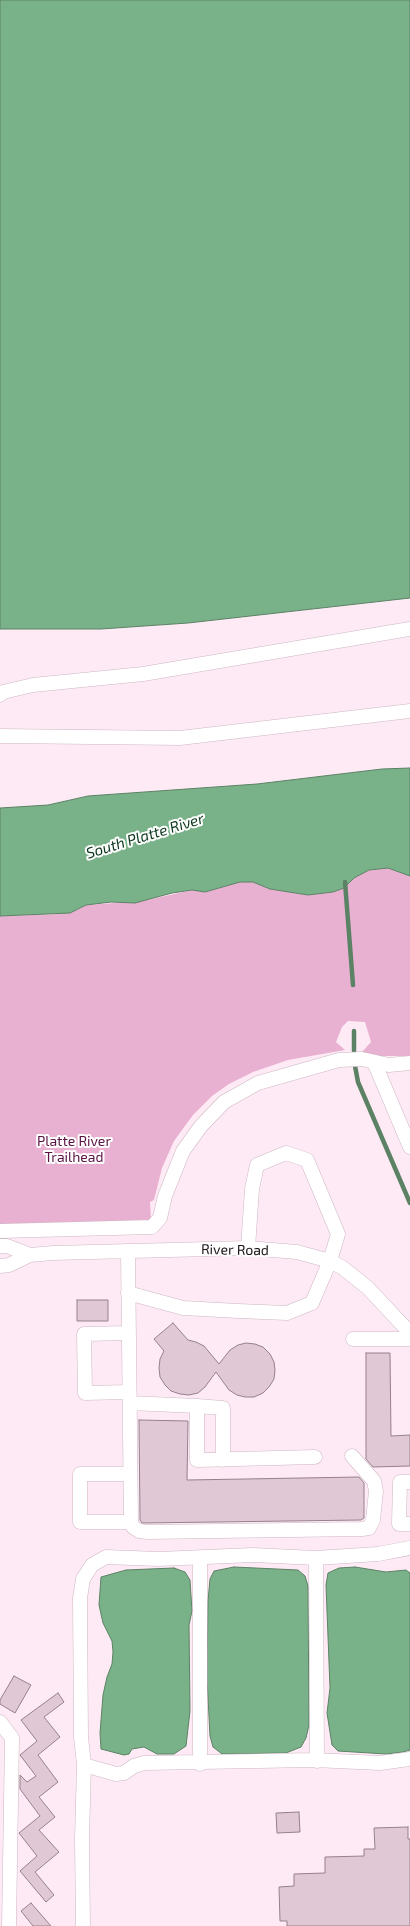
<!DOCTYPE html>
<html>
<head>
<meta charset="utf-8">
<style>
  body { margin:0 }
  canvas { display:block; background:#feeaf5 }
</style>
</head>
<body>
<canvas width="410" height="1926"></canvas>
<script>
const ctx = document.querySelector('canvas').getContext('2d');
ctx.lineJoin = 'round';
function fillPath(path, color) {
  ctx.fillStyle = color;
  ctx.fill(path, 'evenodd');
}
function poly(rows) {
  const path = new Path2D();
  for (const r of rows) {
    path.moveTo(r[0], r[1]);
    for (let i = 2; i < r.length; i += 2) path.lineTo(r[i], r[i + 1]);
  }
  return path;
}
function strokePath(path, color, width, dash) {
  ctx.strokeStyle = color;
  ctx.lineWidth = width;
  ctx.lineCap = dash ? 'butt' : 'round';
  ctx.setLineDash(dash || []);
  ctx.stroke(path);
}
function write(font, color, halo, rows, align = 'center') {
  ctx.font = font + ' "Exo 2",sans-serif';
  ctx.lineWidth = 4;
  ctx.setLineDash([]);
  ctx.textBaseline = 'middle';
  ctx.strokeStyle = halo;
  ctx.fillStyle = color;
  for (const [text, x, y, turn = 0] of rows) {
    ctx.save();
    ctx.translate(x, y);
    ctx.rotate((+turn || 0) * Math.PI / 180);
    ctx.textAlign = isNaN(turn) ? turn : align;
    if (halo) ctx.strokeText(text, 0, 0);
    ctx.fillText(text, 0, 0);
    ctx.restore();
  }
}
const green = poly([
  [388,868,410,876,410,1056,375,1056,362,1052,371,1042,365,1022,348,1021,342,1027,336,1042,345,1050,288,1060,253,1072,229,1084,212,1096,193,1115,174,1141,162,1168,154,1200,150,1202,151,1221,0,1225,0,916,61,914,77,910,86,905,143,901,192,890,205,892,240,882,253,882,270,889,308,895,333,892,344,888,354,878,369,870]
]);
const water = poly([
  [0,0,410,0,410,598,188,623,101,629,0,629,0,0],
  [410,768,410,876,388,868,369,870,354,878,344,888,333,892,308,895,270,889,253,882,240,882,205,892,192,890,172,893,135,903,111,902,86,905,70,913,0,916,0,808,48,805,88,796,257,784,382,769,410,768],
  [234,1567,298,1570,305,1576,308,1586,309,1725,306,1738,301,1747,286,1753,222,1754,213,1747,210,1736,207,1678,208,1601,210,1579,214,1571,234,1567],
  [355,1567,386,1572,406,1570,410,1573,410,1750,403,1752,386,1754,338,1751,332,1745,327,1713,330,1688,326,1585,328,1573,339,1568,355,1567],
  [174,1568,185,1572,190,1580,192,1611,189,1625,190,1711,186,1746,174,1754,157,1754,144,1747,132,1749,129,1754,124,1755,101,1749,100,1733,103,1695,107,1677,112,1664,113,1652,112,1641,103,1623,99,1605,101,1577,126,1570,174,1568]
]);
const stream = poly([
  [345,882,353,985],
  [354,1031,354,1051],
  [355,1066,358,1082,410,1203]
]);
const building = poly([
  [77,1300,108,1300,108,1321,77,1321,77,1300],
  [173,1323,188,1340,196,1342,204,1346,219,1364,230,1350,238,1345,246,1343,255,1344,263,1347,270,1354,274,1362,275,1370,274,1379,269,1387,263,1393,254,1397,245,1397,237,1395,229,1390,216,1372,205,1387,198,1393,189,1395,180,1394,171,1391,165,1385,160,1377,159,1368,160,1359,164,1351,154,1339,173,1323],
  [366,1353,390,1353,391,1436,410,1435,410,1466,373,1467,366,1459,366,1353],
  [139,1420,188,1421,187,1480,359,1477,364,1483,364,1518,361,1520,142,1523,140,1520,139,1420],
  [14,1676,31,1685,15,1713,0,1704,0,1700,14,1676],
  [58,1693,64,1702,44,1717,60,1737,38,1755,58,1782,39,1797,55,1817,39,1830,59,1852,35,1872,54,1895,46,1902,20,1871,37,1856,19,1833,40,1816,20,1789,20,1775,27,1782,36,1776,20,1755,37,1741,21,1720,58,1693],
  [299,1812,300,1832,277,1833,276,1813,299,1812],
  [408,1827,408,1839,410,1839,410,1926,287,1926,287,1921,280,1921,279,1887,294,1886,294,1874,325,1873,325,1857,364,1856,364,1849,375,1849,374,1828,408,1827],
  [31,1903,51,1926,33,1926,21,1911,31,1903]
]);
const minor = poly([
  [0,695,3,692,33,685,143,674,410,629],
  [0,736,180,738,410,711],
  [374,1062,410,1147],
  [0,1231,152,1227,160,1218,165,1196,183,1151,201,1126,224,1102,258,1083,339,1060,362,1059,389,1065,410,1063],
  [0,1246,7,1246,30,1255],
  [128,1251,131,1522,80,1522,80,1474,129,1474],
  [0,1266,9,1265,30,1255,53,1253,248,1248,297,1252,330,1261,343,1268,368,1288,410,1333],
  [128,1293,183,1308,238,1311,287,1313,312,1303,330,1261,338,1234,307,1160,286,1153,257,1165,252,1189,248,1248],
  [129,1333,84,1334,85,1393,129,1392],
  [353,1339,410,1339],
  [130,1403,197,1406,197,1460,315,1457],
  [197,1406,223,1408,223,1460],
  [410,1482,400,1482,399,1524,410,1524],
  [131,1522,133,1527,139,1531,148,1532,362,1529,369,1528,373,1520,376,1491,374,1481,352,1456],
  [410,1548,378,1554,316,1558,253,1555,158,1559,106,1557,92,1565,83,1579,80,1598,81,1737,84,1765,116,1774,124,1773,134,1766,144,1763,314,1760,380,1763,410,1759],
  [200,1558,200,1764],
  [316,1558,317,1761],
  [0,1722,12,1738,9,1926],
  [83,1926,82,1839,84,1765]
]);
const parkNames = [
  ["Platte River",74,1141],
  ["Trailhead",74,1157]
];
const streetNames = [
  ["River Road",235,1250,1]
];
const waterNames = [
  ["South Platte River",145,836,-17]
];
fillPath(green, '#e9b1d1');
fillPath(water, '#79b288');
strokePath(water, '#5c8266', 1);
strokePath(stream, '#5c8266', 4.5);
fillPath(building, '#e0c9d5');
strokePath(building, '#96808c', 1);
strokePath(minor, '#cdb6c3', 15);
strokePath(minor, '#fff', 14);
write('14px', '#5a1343', '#fefefe', parkNames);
write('14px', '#191116', '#fefefe', streetNames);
write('italic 15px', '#0b381c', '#fefefe', waterNames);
</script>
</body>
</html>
